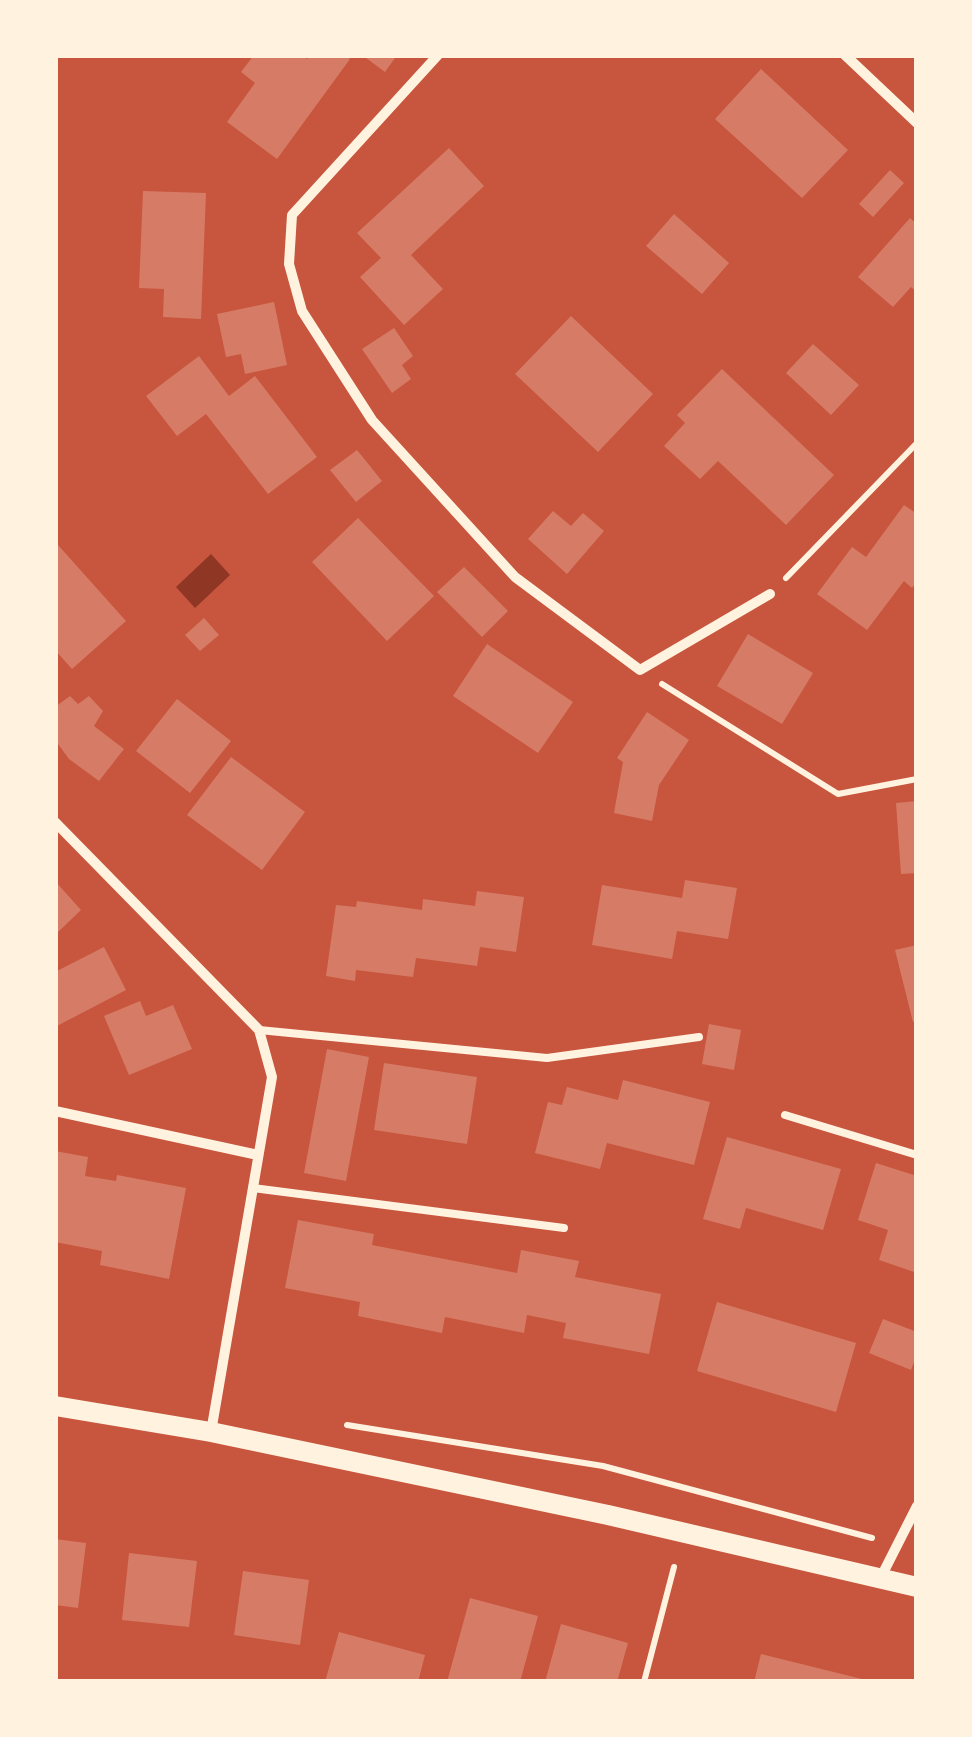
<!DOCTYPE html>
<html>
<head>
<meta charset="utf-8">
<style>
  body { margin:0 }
  #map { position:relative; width:972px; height:1737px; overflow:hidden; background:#c8553d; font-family:"Noto Sans",sans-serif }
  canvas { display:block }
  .frame { position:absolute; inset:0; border:58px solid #fff3e0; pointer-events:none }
</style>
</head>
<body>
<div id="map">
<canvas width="972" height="1737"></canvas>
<div class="frame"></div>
</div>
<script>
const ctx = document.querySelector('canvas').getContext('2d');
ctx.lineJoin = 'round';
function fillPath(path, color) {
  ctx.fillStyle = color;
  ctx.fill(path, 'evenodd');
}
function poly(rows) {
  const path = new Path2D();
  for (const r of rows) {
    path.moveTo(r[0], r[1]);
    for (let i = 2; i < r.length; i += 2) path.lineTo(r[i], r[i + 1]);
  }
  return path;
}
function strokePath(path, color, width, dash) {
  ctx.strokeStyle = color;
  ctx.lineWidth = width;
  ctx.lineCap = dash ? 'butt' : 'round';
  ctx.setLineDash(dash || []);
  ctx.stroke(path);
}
const water = poly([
  [211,554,230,575,195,608,176,587]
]);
const building = poly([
  [254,55,300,55,307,59,310,55,344,55,350,59,277,159,227,122,255,83,241,72],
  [362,55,397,55,385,72],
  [761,69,848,150,802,198,715,119],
  [449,148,484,186,411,255,443,289,404,325,360,277,381,258,357,233],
  [890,170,904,183,873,217,859,204],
  [143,191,206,193,201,319,163,317,164,289,139,288],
  [674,214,729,263,702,294,646,246],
  [910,218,917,224,917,292,911,287,893,307,858,277],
  [274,302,287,365,245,374,241,354,226,357,217,314],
  [571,316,653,394,598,452,515,374],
  [394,328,413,356,402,365,411,379,392,393,362,349],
  [813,344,859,385,831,415,786,373],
  [199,356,229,396,255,376,317,457,268,494,206,414,177,436,146,396],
  [722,369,834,475,786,525,718,461,700,479,664,446,685,423,677,415],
  [357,450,382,481,356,502,330,470],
  [904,505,917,514,917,581,912,588,904,581,867,630,817,594,852,547,866,557],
  [553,511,571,526,583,513,604,531,567,574,528,539],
  [358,518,434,596,387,641,312,562],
  [58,545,126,621,72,669,55,650],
  [464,567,508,611,482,637,437,592],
  [204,618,219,635,200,651,185,635],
  [748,634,813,673,782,724,717,686],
  [487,644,573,702,538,753,453,696],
  [70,696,78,704,89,696,103,711,94,726,124,749,99,781,69,759,55,740,55,707],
  [177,699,231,741,190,793,136,751],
  [647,712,689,740,659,785,652,821,614,813,623,762,617,758],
  [231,757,305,812,262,870,187,815],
  [917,801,917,873,901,874,896,803],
  [685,880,737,888,728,939,677,931,672,959,592,945,602,885,682,898],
  [55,881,81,910,55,935],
  [477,891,524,897,516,952,480,947,477,966,416,958,413,977,356,970,355,981,326,976,336,905,356,907,357,901,422,910,423,899,475,906],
  [917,945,917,1021,913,1022,895,950],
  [104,947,126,990,55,1027,55,972],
  [140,1001,146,1016,173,1005,192,1049,129,1075,104,1016],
  [709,1024,741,1030,734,1070,702,1064],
  [327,1049,369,1057,346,1181,304,1173],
  [384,1063,477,1077,467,1144,374,1130],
  [623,1080,710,1102,694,1165,607,1143,600,1169,535,1153,548,1102,562,1105,567,1087,618,1100],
  [727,1137,841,1169,823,1230,746,1208,740,1229,703,1219],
  [55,1151,88,1157,85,1176,116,1181,117,1175,186,1188,169,1279,100,1265,102,1251,55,1242],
  [876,1163,917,1176,917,1273,879,1260,888,1230,858,1220],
  [298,1220,374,1234,372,1245,517,1273,521,1250,579,1261,575,1277,661,1294,649,1354,563,1338,566,1323,527,1315,524,1333,445,1317,442,1333,358,1316,360,1302,285,1288],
  [717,1302,856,1343,836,1412,697,1371],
  [883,1319,917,1332,917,1354,911,1370,869,1353],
  [55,1539,86,1543,78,1608,55,1605],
  [129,1553,197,1561,189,1627,122,1620],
  [243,1571,309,1580,300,1645,234,1635],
  [470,1598,538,1616,520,1682,447,1682],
  [561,1624,628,1643,617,1682,545,1682],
  [339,1632,425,1655,418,1682,325,1682],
  [761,1654,870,1681,870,1682,754,1682]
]);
const path = poly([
  [786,578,917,443],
  [662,684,838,794,917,779],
  [347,1425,603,1466,872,1538],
  [644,1682,674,1567]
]);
const service = poly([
  [259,1030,547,1058,699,1037],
  [785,1115,917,1155],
  [253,1188,564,1228]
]);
const minor = poly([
  [438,55,292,215,289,264,302,311,372,420,515,577,640,670,770,594],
  [845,55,917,123],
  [55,822,259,1030,272,1077,211,1432],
  [55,1111,258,1155],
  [881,1577,917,1506]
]);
const secondary = poly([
  [55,1406,211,1432,608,1515,917,1587]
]);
fillPath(water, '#8f3625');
fillPath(building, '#d67c66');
strokePath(path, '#fff3e0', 6);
strokePath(service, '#fff3e0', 8);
strokePath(minor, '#fff3e0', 10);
strokePath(secondary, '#fff3e0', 20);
</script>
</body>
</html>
